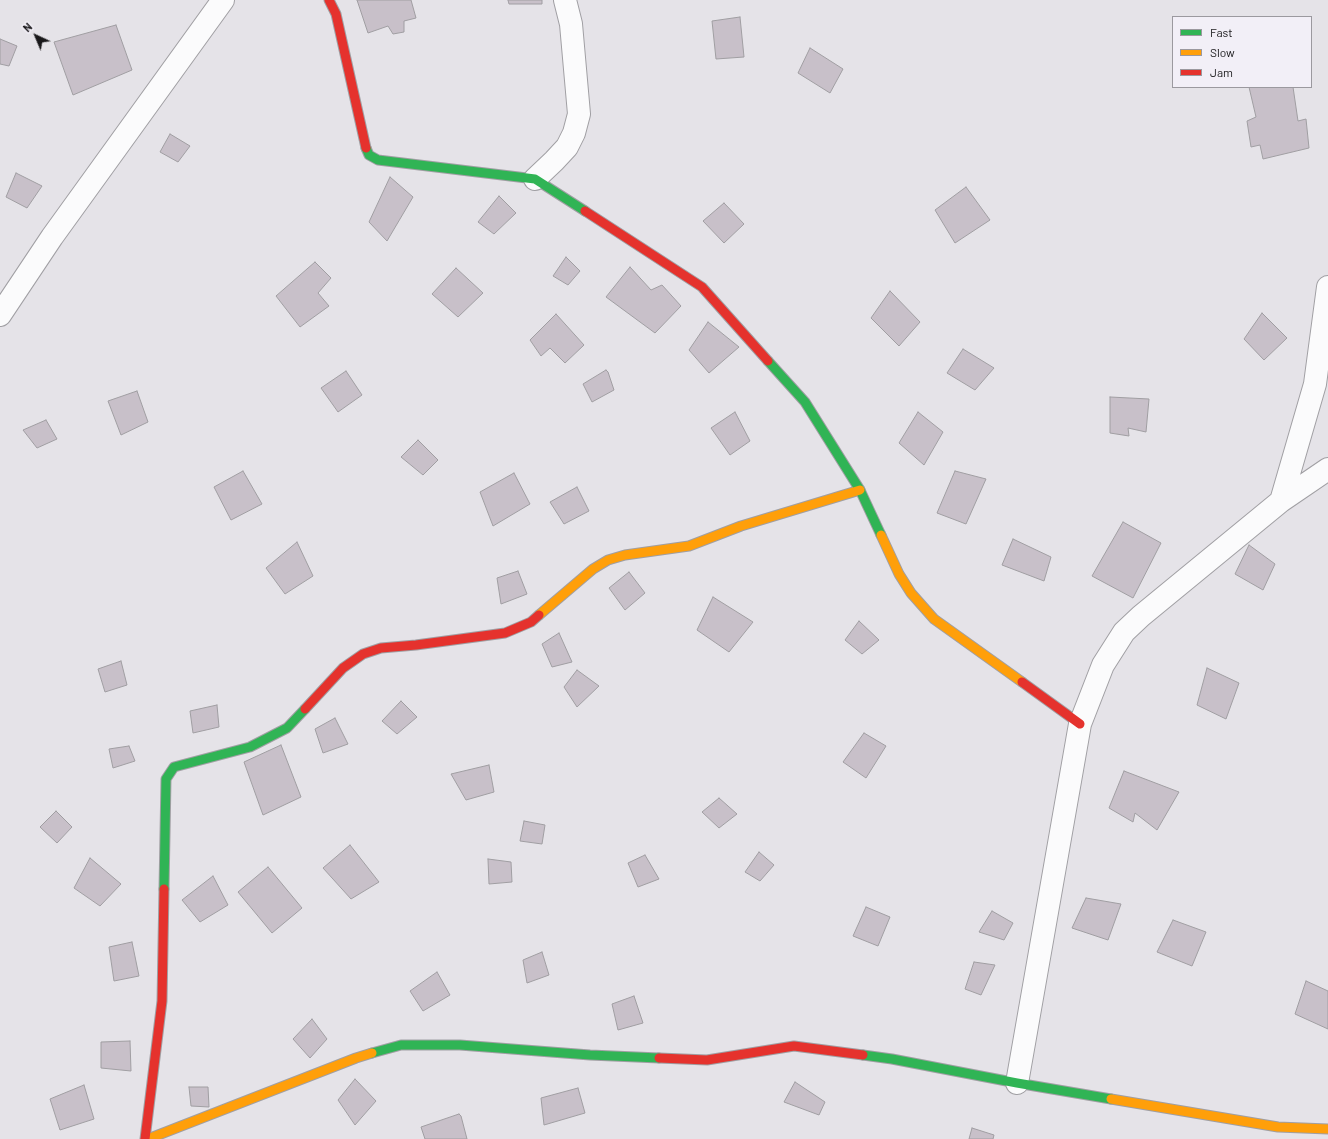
<!DOCTYPE html>
<html>
<head>
<meta charset="utf-8">
<style>
  body { margin:0 }
  #map { position:relative; width:1328px; height:1139px; overflow:hidden; background:#e5e3e8; font-family:Barlow,sans-serif }
  canvas { display:block }
  .legend { position:absolute; left:1172px; top:16px; width:140px; height:72px; box-sizing:border-box; background:#f2eff7; border:1px solid #9b999f; margin:0; padding:5px 7px; list-style:none; font-size:12px; color:#19181a }
  .legend li { display:flex; align-items:center; gap:8px; height:20px }
  .legend b { width:20px; border:1px solid #9b999f }
  .north { position:absolute; left:16px; top:16px; width:40px; height:40px; -webkit-text-stroke:3px #f2eff7; paint-order:stroke; rotate:316deg; font-size:11px; font-weight:700; line-height:16px; text-align:center; color:#19181a }
  .north::after { content:''; display:block; margin:auto; width:14px; height:18px; background:#19181a; clip-path:polygon(50% 0,100% 100%,50% 72%,0 100%) }
</style>
</head>
<body>
<div id="map">
<canvas width="1328" height="1139"></canvas>
<ul class="legend">
<li><b style="height:5px;background:#30b455"></b>Fast</li>
<li><b style="height:5px;background:#ff9f0a"></b>Slow</li>
<li><b style="height:5px;background:#e5322d"></b>Jam</li>
</ul>
<div class="north">N</div>
</div>
<script>
const ctx = document.querySelector('canvas').getContext('2d');
ctx.lineJoin = 'round';
function fillPath(path, color) {
  ctx.fillStyle = color;
  ctx.fill(path, 'evenodd');
}
function poly(rows) {
  const path = new Path2D();
  for (const r of rows) {
    path.moveTo(r[0], r[1]);
    for (let i = 2; i < r.length; i += 2) path.lineTo(r[i], r[i + 1]);
  }
  return path;
}
function strokePath(path, color, width, dash) {
  ctx.strokeStyle = color;
  ctx.lineWidth = width;
  ctx.lineCap = dash ? 'butt' : 'round';
  ctx.setLineDash(dash || []);
  ctx.stroke(path);
}
const building = poly([
  [357,0,411,0,416,18,404,21,404,32,393,34,388,26,368,33,357,0],
  [508,0,542,0,542,4,509,4,508,0],
  [740,17,744,57,716,59,712,21,740,17],
  [116,25,132,70,73,95,54,42,116,25],
  [0,39,17,46,9,66,0,64,0,39],
  [810,48,843,69,830,93,798,73,810,48],
  [1249,87,1293,87,1298,121,1306,119,1309,148,1263,159,1260,145,1251,147,1247,121,1256,117,1249,87],
  [170,134,190,146,178,162,160,152,170,134],
  [16,173,42,186,27,208,6,197,16,173],
  [390,177,413,197,387,241,369,222,390,177],
  [966,187,990,220,955,243,935,210,966,187],
  [499,196,516,213,494,234,478,222,499,196],
  [724,203,744,224,724,243,703,221,724,203],
  [566,257,580,271,568,285,553,276,566,257],
  [315,262,331,278,318,293,329,306,300,327,276,296,315,262],
  [630,267,651,290,662,285,681,306,655,333,606,297,630,267],
  [456,268,483,293,458,317,432,294,456,268],
  [890,291,920,322,899,346,871,318,890,291],
  [1262,313,1287,338,1264,360,1244,339,1262,313],
  [556,314,584,345,565,363,550,348,541,356,530,340,556,314],
  [708,322,739,347,709,373,689,350,708,322],
  [963,349,994,368,975,390,947,373,963,349],
  [606,370,608,372,614,390,592,402,583,384,606,370],
  [346,371,362,395,338,412,321,388,346,371],
  [137,391,148,422,121,435,108,401,137,391],
  [1110,397,1149,399,1146,432,1128,428,1129,436,1110,433,1110,397],
  [735,412,750,441,730,455,711,428,735,412],
  [918,412,943,432,924,465,899,443,918,412],
  [46,420,57,439,37,448,23,430,46,420],
  [418,440,438,460,423,475,401,457,418,440],
  [243,471,262,504,231,520,214,487,243,471],
  [955,471,986,479,966,524,937,513,955,471],
  [514,473,530,504,493,526,480,492,514,473],
  [577,487,589,511,564,524,550,502,577,487],
  [1123,522,1161,543,1133,598,1092,576,1123,522],
  [1013,539,1051,557,1044,581,1002,565,1013,539],
  [297,542,313,576,285,594,266,568,297,542],
  [1249,545,1275,564,1263,590,1235,574,1249,545],
  [518,571,527,594,501,604,497,578,518,571],
  [629,572,645,593,625,610,609,588,629,572],
  [713,597,753,622,729,652,697,630,713,597],
  [859,621,879,640,862,654,845,640,859,621],
  [559,633,572,662,552,667,542,644,559,633],
  [121,661,127,685,105,692,98,669,121,661],
  [1207,668,1239,683,1226,719,1197,705,1207,668],
  [577,670,599,686,577,707,564,687,577,670],
  [401,701,417,717,397,734,382,721,401,701],
  [217,705,219,727,193,733,190,711,217,705],
  [335,718,348,744,323,753,315,729,335,718],
  [864,733,886,746,866,778,843,762,864,733],
  [281,745,301,797,263,815,244,762,281,745],
  [129,746,135,761,113,768,109,749,129,746],
  [489,765,494,792,466,800,451,774,489,765],
  [1124,771,1179,792,1157,830,1135,813,1133,822,1109,808,1124,771],
  [719,798,737,814,719,828,702,812,719,798],
  [56,811,72,827,57,843,40,827,56,811],
  [524,821,545,825,542,844,520,841,524,821],
  [350,845,379,882,351,899,323,868,350,845],
  [759,852,774,865,760,881,745,872,759,852],
  [645,855,659,879,638,887,628,863,645,855],
  [90,858,121,884,100,906,74,888,90,858],
  [488,859,511,862,512,882,489,884,488,859],
  [268,867,302,908,272,933,238,892,268,867],
  [213,876,228,905,200,922,182,900,213,876],
  [1086,898,1121,904,1108,940,1072,928,1086,898],
  [866,907,890,917,878,946,853,936,866,907],
  [992,911,1013,923,1004,940,979,932,992,911],
  [1173,920,1206,932,1192,966,1157,952,1173,920],
  [132,942,139,976,114,981,109,947,132,942],
  [542,952,549,975,527,983,523,960,542,952],
  [974,962,995,965,981,995,965,989,974,962],
  [437,972,450,995,423,1011,410,991,437,972],
  [1306,981,1328,991,1328,1029,1295,1014,1306,981],
  [634,996,643,1023,618,1030,612,1004,634,996],
  [312,1019,327,1039,310,1058,293,1039,312,1019],
  [130,1041,131,1071,101,1068,101,1042,130,1041],
  [355,1079,376,1101,355,1125,338,1100,355,1079],
  [795,1082,825,1102,819,1115,784,1102,795,1082],
  [84,1085,94,1119,60,1130,50,1099,84,1085],
  [189,1087,208,1087,209,1107,191,1106,189,1087],
  [578,1088,585,1113,544,1125,541,1098,578,1088],
  [459,1114,461,1116,467,1139,425,1139,421,1127,459,1114],
  [972,1128,994,1135,993,1139,969,1139,972,1128]
]);
const street = poly([
  [535,179,554,161,567,147,574,133,579,114,571,24,565,0],
  [0,315,52,237,223,0],
  [1281,501,1328,469],
  [1017,1083,1080,724,1103,665,1124,632,1141,616,1281,501,1315,384,1328,287]
]);
const fast = poly([
  [366,148,369,155,378,160,535,179,585,211],
  [768,361,805,402,860,490,881,535],
  [164,889,166,779,174,767,250,747,287,728,305,709],
  [372,1053,401,1045,460,1045,590,1055,659,1058],
  [863,1055,892,1059,1017,1083,1111,1099]
]);
const slow = poly([
  [881,535,899,574,911,593,934,619,1022,682],
  [539,615,593,569,608,560,625,555,689,546,741,526,860,490],
  [1111,1099,1278,1127,1328,1129],
  [148,1139,356,1058,372,1053]
]);
const jam = poly([
  [329,0,336,14,366,148],
  [585,211,702,287,768,361],
  [1022,682,1080,724],
  [305,709,343,668,363,654,381,648,416,645,505,633,531,622,539,615],
  [659,1058,707,1060,794,1046,863,1055],
  [145,1139,162,1001,164,889]
]);
fillPath(building, '#c8c0c9');
strokePath(building, '#a09ea2', 1);
strokePath(street, '#a09fa3', 24);
strokePath(fast, '#a09fa3', 11);
strokePath(slow, '#a09fa3', 11);
strokePath(jam, '#a09fa3', 11);
strokePath(street, '#fbfbfc', 22);
strokePath(fast, '#30b455', 9);
strokePath(slow, '#ff9f0a', 9);
strokePath(jam, '#e5322d', 9);
</script>
</body>
</html>
